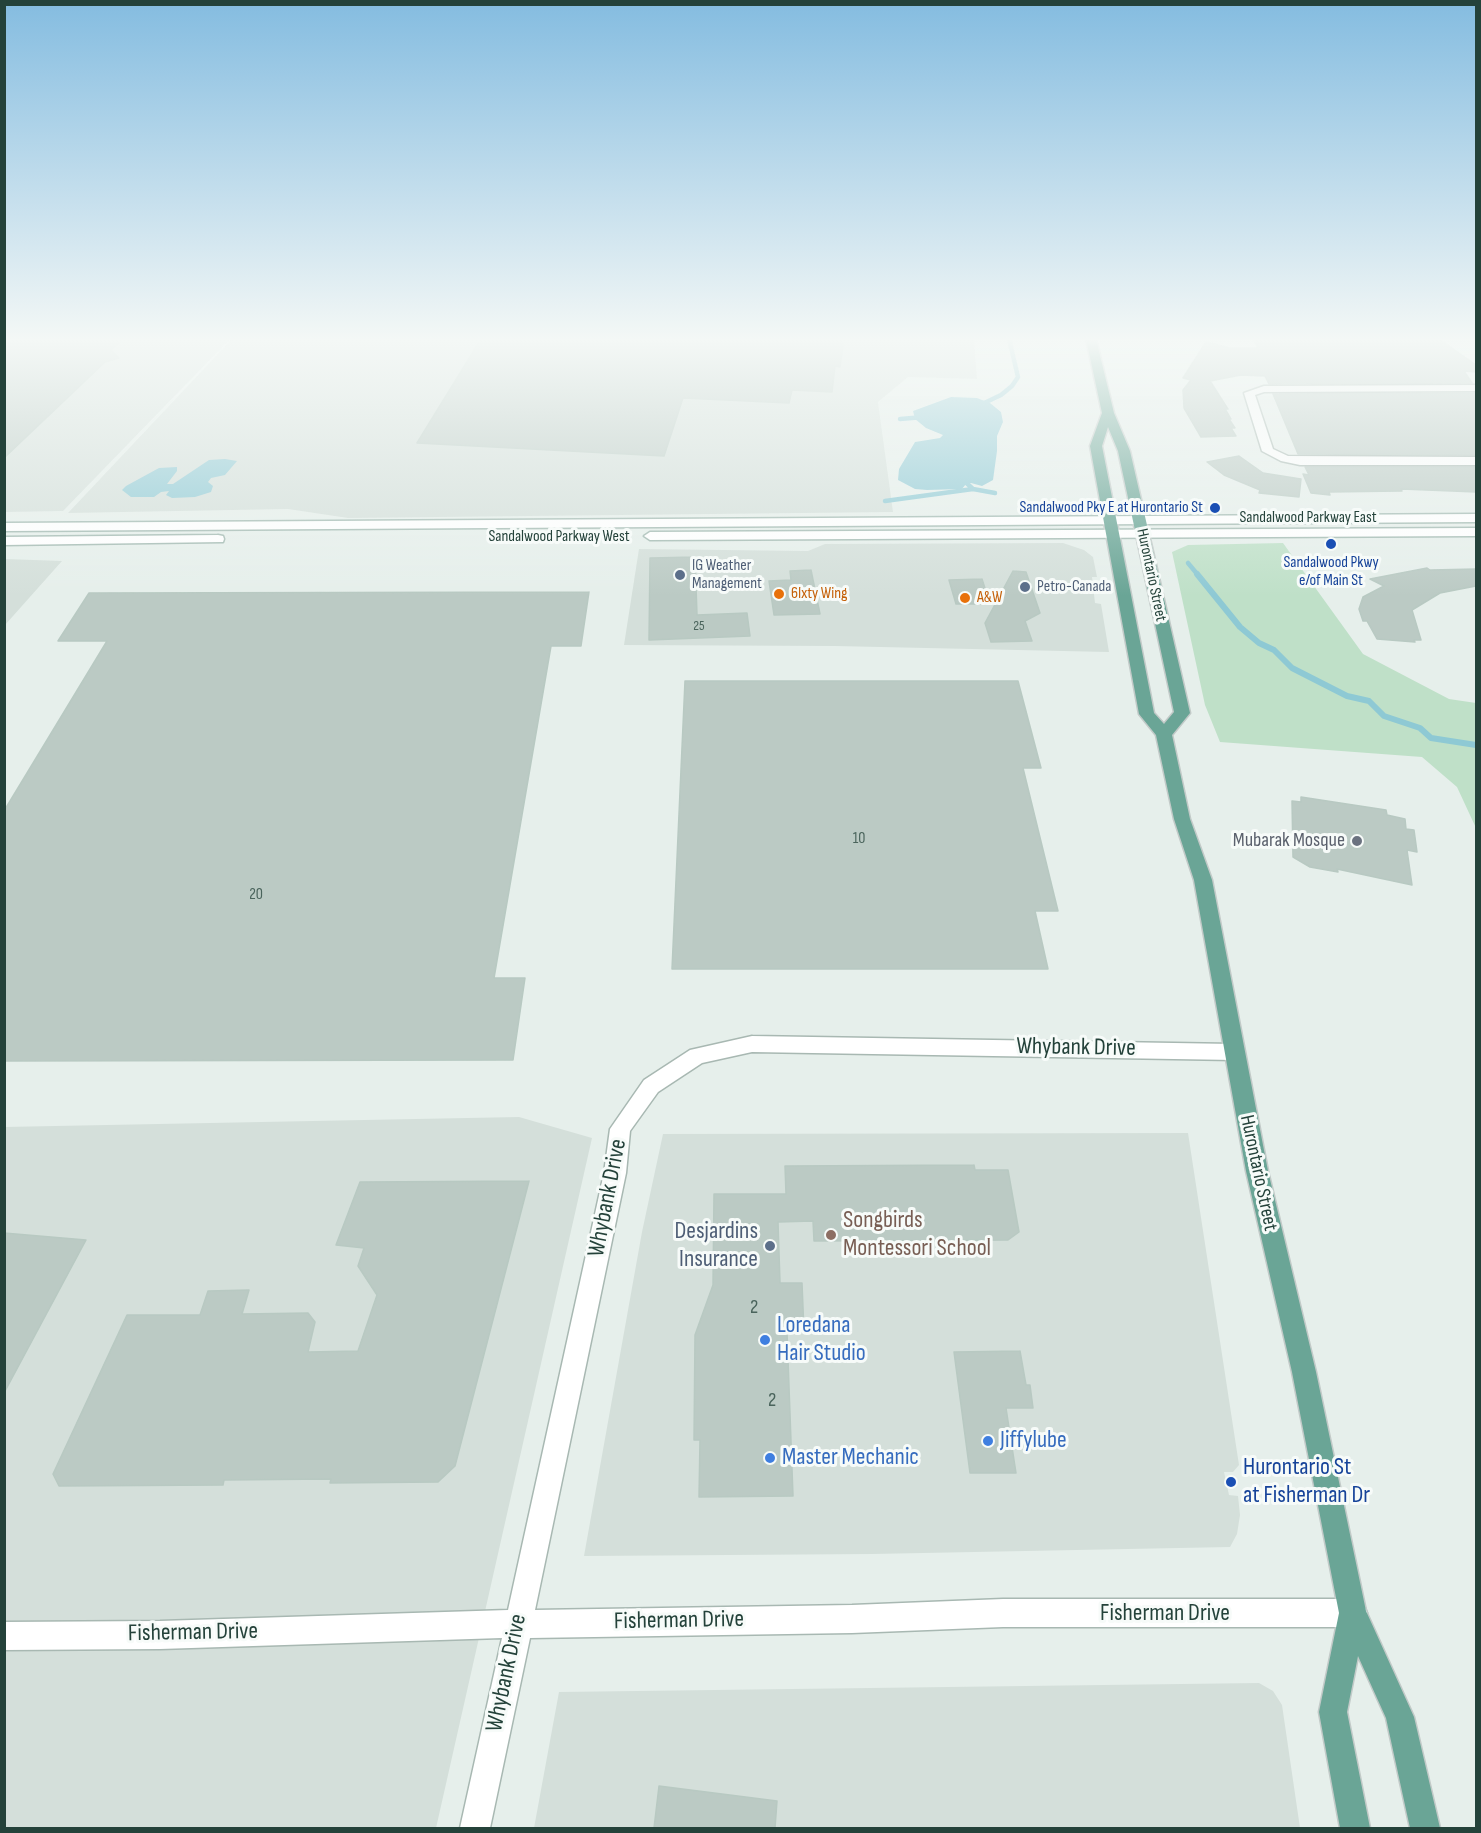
<!DOCTYPE html>
<html>
<head>
<meta charset="utf-8">
<style>
  body { margin:0 }
  #map { position:relative; width:1481px; height:1833px; overflow:hidden; background:#e6efeb; font-family:"Sofia Sans Condensed",sans-serif }
  canvas { display:block }
  .frame { position:absolute; inset:0; border:6px solid #24423a; pointer-events:none }
</style>
</head>
<body>
<div id="map">
<canvas width="1481" height="1833"></canvas>
<div class="frame"></div>
</div>
<script>
const ctx = document.querySelector('canvas').getContext('2d');
ctx.lineJoin = 'round';
function fillPath(path, color) {
  ctx.fillStyle = color;
  ctx.fill(path, 'evenodd');
}
function poly(rows) {
  const path = new Path2D();
  for (const r of rows) {
    path.moveTo(r[0], r[1]);
    for (let i = 2; i < r.length; i += 2) path.lineTo(r[i], r[i + 1]);
  }
  return path;
}
function strokePath(path, color, width, dash) {
  ctx.strokeStyle = color;
  ctx.lineWidth = width;
  ctx.lineCap = dash ? 'butt' : 'round';
  ctx.setLineDash(dash || []);
  ctx.stroke(path);
}
function write(font, color, halo, rows, align = 'center') {
  ctx.font = font + ' "Sofia Sans Condensed",sans-serif';
  ctx.lineWidth = 6;
  ctx.setLineDash([]);
  ctx.textBaseline = 'middle';
  ctx.strokeStyle = halo;
  ctx.fillStyle = color;
  for (const [text, x, y, turn = 0] of rows) {
    ctx.save();
    ctx.translate(x, y);
    ctx.rotate((+turn || 0) * Math.PI / 180);
    ctx.textAlign = isNaN(turn) ? turn : align;
    if (halo) ctx.strokeText(text, 0, 0);
    ctx.fillText(text, 0, 0);
    ctx.restore();
  }
}
const built = poly([
  [4,339,230,339,63,511,5,512],
  [232,339,974,339,977,379,908,377,878,402,893,512,348,518,288,509,68,513],
  [1063,543,1084,550,1093,557,1097,577,1092,577,1095,603,1101,604,1109,652,835,646,624,645,639,549,808,551,825,544],
  [5,559,62,561,5,625,4,559],
  [519,1117,592,1138,436,1828,5,1828,4,1127],
  [1188,1133,1239,1465,1233,1472,1224,1472,1229,1495,1238,1496,1240,1515,1237,1534,1230,1547,872,1554,584,1556,642,1232,663,1134],
  [1259,1683,1273,1691,1282,1705,1300,1828,534,1828,559,1692]
]);
const green = poly([
  [1283,543,1363,654,1449,699,1476,703,1476,828,1457,787,1422,757,1220,742,1205,705,1172,552,1188,545]
]);
const water = poly([
  [951,397,977,398,990,403,1001,412,1003,422,997,436,997,451,993,480,982,486,971,483,966,484,962,489,927,490,915,489,898,480,899,469,915,442,940,438,943,435,926,428,915,419,913,411],
  [225,459,237,461,225,475,211,478,208,482,213,486,211,492,195,497,172,498,166,495,169,491,161,492,154,497,131,497,122,490,126,486,159,468,177,467,177,471,167,484,173,484,209,460]
]);
const streamFar1 = poly([
  [980,405,1001,395,1012,386,1018,377,1009,339],
  [900,419,924,417],
  [961,478,973,489,995,493],
  [885,501,973,489],
  [1188,563,1198,575]
]);
const stream = poly([
  [1197,574,1240,627,1259,643,1274,650,1292,668,1347,696,1369,701,1384,716,1420,728,1431,738,1476,745]
]);
const building = poly([
  [4,339,123,339,111,350,119,358,105,362,4,458,4,339],
  [481,339,844,339,840,367,835,366,832,392,792,390,789,403,683,398,664,456,417,443,481,339],
  [1259,339,1439,339,1476,365,1476,372,1464,371,1472,383,1269,384,1265,376,1241,375,1210,381,1228,409,1225,409,1231,419,1229,419,1235,428,1231,428,1236,436,1201,437,1184,408,1183,390,1191,380,1183,378,1206,342,1230,348,1258,348,1254,340,1259,339],
  [1476,393,1476,455,1298,454,1273,394,1476,393],
  [1239,456,1263,473,1301,479,1299,497,1259,493,1260,490,1224,475,1207,462,1239,456],
  [1305,467,1476,467,1476,492,1401,489,1402,491,1329,492,1330,495,1311,493,1303,474,1309,475,1305,467],
  [695,557,697,615,747,613,750,636,649,640,650,558,695,557],
  [1427,568,1430,570,1476,569,1476,586,1440,593,1412,610,1421,640,1414,640,1415,642,1377,639,1367,621,1363,621,1359,609,1363,597,1384,586,1370,579,1427,568],
  [811,570,820,614,774,615,769,581,791,580,790,571,811,570],
  [1013,571,1026,572,1040,613,1025,621,1032,641,991,642,985,623,1013,571],
  [982,579,990,604,956,604,949,580,982,579],
  [589,592,581,646,551,646,494,978,525,978,513,1060,4,1061,4,811,107,641,58,641,89,593,589,592],
  [685,681,1018,681,1041,768,1023,768,1058,911,1035,911,1048,969,672,969,685,681],
  [1301,797,1386,810,1387,815,1405,819,1406,829,1414,830,1417,852,1407,850,1412,885,1337,869,1338,872,1310,867,1293,857,1292,801,1301,802,1301,797],
  [974,1165,975,1170,1008,1170,1019,1232,1008,1240,814,1241,813,1221,778,1222,780,1283,802,1283,804,1332,787,1332,793,1496,699,1497,700,1440,694,1440,695,1335,713,1285,714,1194,786,1194,785,1166,974,1165],
  [529,1181,455,1466,438,1482,330,1483,331,1479,224,1480,223,1485,59,1486,53,1474,127,1315,200,1315,208,1291,249,1290,242,1314,308,1313,315,1322,308,1352,358,1351,377,1295,358,1266,364,1248,336,1245,360,1182,529,1181],
  [4,1233,86,1240,4,1393,4,1233],
  [1020,1351,1026,1385,1030,1385,1033,1408,1006,1408,1016,1473,970,1473,954,1352,1020,1351],
  [659,1786,777,1801,775,1828,654,1828,659,1786]
]);
const minor = poly([
  [1476,385,1476,391,1264,392,1255,395,1273,449,1288,456,1476,457,1476,465,1300,465,1281,461,1262,451,1244,393,1264,386,1476,385],
  [752,1036,1234,1044,1241,1046,1244,1052,1241,1058,1234,1060,752,1052,702,1063,658,1092,630,1131,626,1173,535,1610,852,1605,1003,1599,1353,1599,1363,1603,1367,1613,1363,1623,1353,1627,1003,1627,852,1633,530,1638,490,1828,460,1828,502,1638,160,1649,4,1650,4,1622,160,1621,508,1610,604,1173,610,1129,644,1080,690,1050,752,1036]
]);
const secondary = poly([
  [1476,514,1476,522,4,531,4,523,1476,514],
  [1476,528,1476,536,650,540,644,536,650,532,1476,528],
  [218,535,223,536,224,539,223,542,4,545,4,537,218,535]
]);
const primary = poly([
  [1086,339,1096,339,1114,413,1130,451,1190,713,1172,735,1190,819,1212,880,1268,1171,1316,1372,1366,1611,1414,1717,1440,1828,1410,1828,1386,1718,1358,1656,1347,1712,1370,1828,1340,1828,1319,1712,1339,1613,1292,1372,1246,1171,1194,880,1174,819,1156,735,1139,714,1090,446,1102,413,1086,339],
  [1108,427,1118,451,1174,712,1164,724,1154,713,1102,446,1108,427]
]);
const markers = [
  [1215,508,6,"#1a4fb4"],
  [1331,544,6,"#1a4fb4"],
  [680,575,6,"#5c6f8a"],
  [1025,587,6,"#5c6f8a"],
  [779,594,6,"#e8710a"],
  [965,598,6,"#e8710a"],
  [1357,841,6,"#6b7280"],
  [831,1235,6,"#8d6e63"],
  [770,1246,6,"#5c6f8a"],
  [765,1340,6,"#3f7fe0"],
  [988,1441,6,"#3f7fe0"],
  [770,1458,6,"#3f7fe0"],
  [1231,1482,6,"#1a4fb4"]
];
const farNumbernames = [
  ["25",699,626]
];
const farTransitnames = [
  ["Sandalwood Pky E at Hurontario St",1203,508],
  ["Sandalwood Pkwy",1331,563,"center"],
  ["e/of Main St",1331,581,"center"]
];
const farStreetnames = [
  ["Sandalwood Parkway East",1308,518],
  ["Sandalwood Parkway West",559,537],
  ["Hurontario Street",1151,575,78]
];
const farServicenames = [
  ["IG Weather",692,566],
  ["Management",692,584],
  ["Petro-Canada",1037,587]
];
const farFoodnames = [
  ["6Ixty Wing",791,594],
  ["A&W",977,598]
];
const numberNames = [
  ["10",859,839],
  ["20",256,895]
];
const worshipNames = [
  ["Mubarak Mosque",1345,841]
];
const streetNames = [
  ["Hurontario Street",1258,1173,78]
];
const nearNumbernames = [
  ["2",754,1308],
  ["2",772,1401]
];
const nearStreetnames = [
  ["Whybank Drive",1076,1048,1],
  ["Whybank Drive",608,1198,-79],
  ["Fisherman Drive",1165,1614],
  ["Fisherman Drive",679,1621,-1],
  ["Fisherman Drive",193,1633,-1],
  ["Whybank Drive",507,1673,-78]
];
const nearEducationnames = [
  ["Songbirds",843,1221],
  ["Montessori School",843,1249]
];
const nearServicenames = [
  ["Desjardins",758,1232],
  ["Insurance",758,1260]
];
const nearShopnames = [
  ["Loredana",777,1326],
  ["Hair Studio",777,1354],
  ["Jiffylube",1000,1441],
  ["Master Mechanic",782,1458]
];
const nearTransitnames = [
  ["Hurontario St",1243,1468],
  ["at Fisherman Dr",1243,1496]
];
fillPath(built, '#d4dfda');
fillPath(green, '#bfe0c8');
fillPath(water, '#8ec9d4');
strokePath(streamFar1, '#8ec9d4', 4.5);
strokePath(stream, '#8ec9d4', 6);
fillPath(building, '#bbcac4');
strokePath(building, '#b8c9c2', 1.5);
strokePath(minor, '#a8b8b2', 3);
strokePath(secondary, '#a4bbb3', 3);
strokePath(primary, '#c2cac8', 3);
fillPath(minor, '#fff');
fillPath(secondary, '#fff');
fillPath(primary, '#6aa596');
const sky = ctx.createLinearGradient(0, 0, 0, 596);
sky.addColorStop(0, '#84bce0');
sky.addColorStop(0.57, '#f4f8f6');
sky.addColorStop(1, '#f4f8f600');
ctx.fillStyle = sky;
ctx.fillRect(0, 0, 1481, 596);
for (const [x, y, r, color] of markers) {
  const dot = new Path2D();
  dot.arc(x, y, r, 0, 2 * Math.PI);
  ctx.fillStyle = color;
  ctx.fill(dot);
  strokePath(dot, '#f7fbf9', 2);
}
write('14px', '#4a645c', null, farNumbernames);
write('16px', '#164399', '#f7fbf9', farTransitnames, 'right');
write('16px', '#24423a', '#f7fbf9', farStreetnames);
write('16px', '#4e5e75', '#f7fbf9', farServicenames, 'left');
write('16px', '#c56008', '#f7fbf9', farFoodnames, 'left');
write('16px', '#4a645c', null, numberNames);
write('20px', '#5b616d', '#f7fbf9', worshipNames, 'right');
write('20px', '#24423a', '#f7fbf9', streetNames);
write('20px', '#4a645c', null, nearNumbernames);
write('24px', '#24423a', '#f7fbf9', nearStreetnames);
write('24px', '#785e54', '#f7fbf9', nearEducationnames, 'left');
write('24px', '#4e5e75', '#f7fbf9', nearServicenames, 'right');
write('24px', '#366cbe', '#f7fbf9', nearShopnames, 'left');
write('24px', '#164399', '#f7fbf9', nearTransitnames, 'left');
</script>
</body>
</html>
